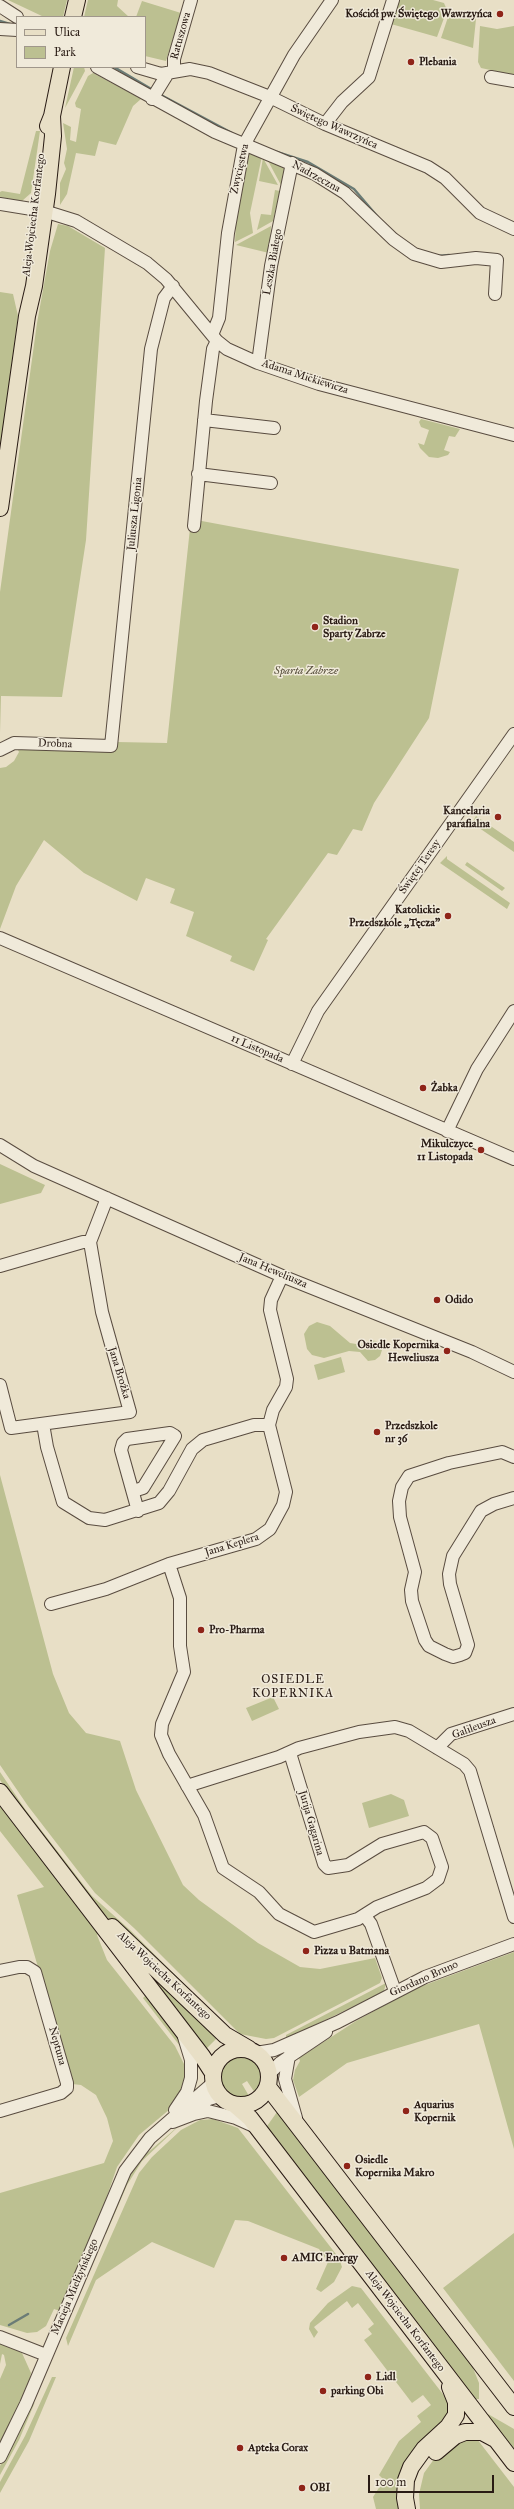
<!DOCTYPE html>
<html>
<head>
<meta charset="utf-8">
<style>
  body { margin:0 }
  #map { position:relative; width:514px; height:2509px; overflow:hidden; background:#e8dfc6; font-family:"IM FELL Great Primer",serif }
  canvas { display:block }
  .legend { position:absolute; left:16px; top:16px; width:130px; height:52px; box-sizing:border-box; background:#f0eada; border:1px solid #a0978b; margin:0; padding:5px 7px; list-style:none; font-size:12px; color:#291b14 }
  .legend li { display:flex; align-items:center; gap:8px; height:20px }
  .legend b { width:20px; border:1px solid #a0978b }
  .scale { position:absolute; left:368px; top:2475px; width:126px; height:18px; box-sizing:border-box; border:2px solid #291b14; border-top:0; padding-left:5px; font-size:12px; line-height:14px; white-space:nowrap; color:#291b14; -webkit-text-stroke:3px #f0eada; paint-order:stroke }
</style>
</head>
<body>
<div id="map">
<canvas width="514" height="2509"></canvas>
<ul class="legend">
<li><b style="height:5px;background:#e8dfc6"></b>Ulica</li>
<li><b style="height:11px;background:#bcc091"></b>Park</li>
</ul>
<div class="scale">100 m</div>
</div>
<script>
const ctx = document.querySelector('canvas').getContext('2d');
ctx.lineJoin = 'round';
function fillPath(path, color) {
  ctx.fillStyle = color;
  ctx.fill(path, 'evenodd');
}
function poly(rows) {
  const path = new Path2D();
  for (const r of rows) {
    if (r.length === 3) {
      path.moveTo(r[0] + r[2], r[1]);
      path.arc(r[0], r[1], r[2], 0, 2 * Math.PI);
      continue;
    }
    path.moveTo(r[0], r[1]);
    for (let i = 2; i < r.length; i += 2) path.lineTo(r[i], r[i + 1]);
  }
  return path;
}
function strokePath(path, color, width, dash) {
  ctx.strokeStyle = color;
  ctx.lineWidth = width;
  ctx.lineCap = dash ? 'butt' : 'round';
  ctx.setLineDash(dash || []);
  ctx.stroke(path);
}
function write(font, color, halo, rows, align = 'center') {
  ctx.font = font + ' "IM FELL Great Primer",serif';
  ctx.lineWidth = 3;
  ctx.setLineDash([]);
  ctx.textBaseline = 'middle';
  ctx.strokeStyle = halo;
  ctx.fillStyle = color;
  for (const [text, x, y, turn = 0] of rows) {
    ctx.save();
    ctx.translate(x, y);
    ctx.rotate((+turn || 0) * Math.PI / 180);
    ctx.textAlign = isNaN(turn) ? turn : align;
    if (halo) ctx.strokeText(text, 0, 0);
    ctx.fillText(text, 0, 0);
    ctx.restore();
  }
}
const green = poly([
  [8,0,67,0,63,17,44,17],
  [88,0,118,0,117,6,129,17,84,17],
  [398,0,433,0,444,3,447,10,437,37,391,24],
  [142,1,181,13,166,61,145,56,145,17,136,17],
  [469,10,476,19,473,48,441,38,449,14],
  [480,26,497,29,514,26,514,75,481,68,478,62],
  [74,67,84,67,85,71,65,108],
  [93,73,141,99,133,106,116,145,99,141,95,156,76,153,67,194,60,205,60,183,66,169,64,163,67,149,63,123,71,127,70,140,76,142,81,109,76,107,75,103,88,76],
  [36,131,40,131,31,193,22,201,0,197,0,192,2,191,20,194],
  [249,153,262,156,250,213,253,233,235,242,236,223],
  [263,158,278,185,259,181],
  [267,159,285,169,282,187],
  [275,190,280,191,273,221,257,230,261,214,271,215],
  [58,224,68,226,105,248,86,540,62,697,1,696,0,733,0,592,37,323,50,251],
  [271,226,269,253,236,245],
  [0,292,13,294,18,316,0,451],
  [421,419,460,429,455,437,449,436,444,450,450,452,448,455,438,458,429,457,420,448,418,443,424,445,429,430,421,427,419,422],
  [191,519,459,569,429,718,374,803,362,831,353,829,337,855,328,853,266,939,268,940,254,971,230,961,232,956,186,936,194,912,170,903,175,889,146,878,137,901,84,873,44,840,16,886,0,929,0,768,6,767,14,761,19,752,17,748,117,742,167,743],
  [476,816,514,842,514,852,472,823],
  [447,856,447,859,510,903,507,909,440,863],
  [467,862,505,888,502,891,465,865],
  [0,1164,45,1185,41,1193,0,1204],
  [317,1322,330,1326,350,1343,362,1345,370,1340,376,1341,382,1350,380,1356,375,1360,368,1361,360,1352,349,1351,324,1358,312,1355,307,1349,304,1334,309,1326],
  [341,1357,345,1372,318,1380,314,1365],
  [0,1475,53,1674,69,1713,86,1733,120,1741,136,1790,183,1885,199,1900,258,1943,300,1967,320,1969,375,1958,382,1978,380,1983,274,2038,266,2039,240,2034,134,1928,95,1893,28,1806,0,1765],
  [273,1697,279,1709,252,1721,246,1708],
  [0,1772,25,1809,92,1896,130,1930,218,2018,95,1906,8,1792,0,1780],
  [391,1794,404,1800,409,1816,369,1828,362,1803],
  [0,1804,99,1933,97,1935,107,1960,175,2046,184,2064,188,2063,186,2082,170,2109,139,2135,117,2167,104,2205,60,2311,54,2309,46,2326,37,2332,27,2333,0,2325,0,2193,104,2163,113,2141,107,2118,96,2095,81,2085,72,2084,17,1895,44,1887,0,1831],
  [106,1927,218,2037,205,2050],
  [514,1952,514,2149,479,2024,347,2063,299,2097,293,2080,295,2070,300,2061,299,2058,356,2021,414,1989],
  [386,1983,384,1991,379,1994,286,2039,286,2035],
  [146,1995,179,2039,183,2050,143,1998],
  [239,2055,252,2058,258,2063,262,2077,255,2093,247,2081,242,2084,249,2096,242,2098,228,2094,220,2084,219,2077,223,2063,227,2059],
  [277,2112,471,2363,479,2383,479,2399,474,2399,265,2129],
  [213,2119,238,2128,339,2258,342,2267,334,2282,321,2292,316,2289,328,2262,319,2249,248,2221,235,2220,214,2268,152,2242,96,2280,68,2346,66,2338,139,2173,152,2157,181,2130,200,2120],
  [182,2123,142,2161,127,2185,106,2234,102,2232,122,2186,132,2171,145,2155],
  [514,2233,514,2381,443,2288],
  [352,2286,361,2288,449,2402,450,2414,429,2439,402,2509,376,2509,373,2497,384,2480,379,2475,399,2441,421,2422,417,2416,431,2405,423,2395,412,2403,364,2340,372,2334,368,2329,374,2324,358,2303,352,2308,347,2301,314,2327,318,2332,314,2338,309,2329,310,2323,328,2303],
  [0,2341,22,2353,31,2373,29,2383,0,2447,0,2379,6,2365,4,2355,2,2354,0,2364],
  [52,2377,56,2377,29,2441,0,2493,0,2482,25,2436],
  [35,2402,19,2440,0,2475,0,2466,26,2415],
  [488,2414,514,2429,514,2453,487,2415],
  [465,2439,477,2439,514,2487,514,2509,420,2509,419,2494,424,2473,437,2455]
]);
const stream = poly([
  [0,21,13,25],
  [114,67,153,90],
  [161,95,232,133],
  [277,152,308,162,354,189,377,216],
  [438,256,449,255],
  [9,2325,28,2314]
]);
const minor = poly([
  [0,6,17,17],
  [0,29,17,30],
  [97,67,215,132,315,174,345,193,393,239,414,254,441,262,476,258,497,260,495,294],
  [137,67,161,74,190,69,209,73,270,97,325,124,428,167,445,178,480,213,514,229],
  [174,71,174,59,191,0],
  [491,77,514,81],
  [152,99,168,73],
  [325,124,342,102,369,77,393,0],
  [0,204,44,211,76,221,147,263,166,279,217,341,227,349,258,363,319,384,514,435],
  [212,335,219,318,228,233,244,145,294,55,332,0],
  [258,363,271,266,292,163],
  [204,420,274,428],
  [198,474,271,483],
  [194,526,206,401,213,349,217,341],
  [0,750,14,743,111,746,151,349,164,298,173,286],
  [0,938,514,1159],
  [292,1064,318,1011,514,734],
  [447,1131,477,1069,514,1011],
  [0,1145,34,1166,282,1276,472,1352,514,1372],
  [0,1266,83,1242,90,1242],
  [0,1385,11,1428,130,1412,102,1312,90,1242,107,1198],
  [43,1424,47,1447,63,1502,89,1518,105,1520,159,1503,169,1491,192,1449,203,1440,254,1425,269,1425],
  [514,1457,502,1452,449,1463,409,1476,402,1487,399,1501,400,1517,415,1572,411,1590,412,1601,425,1640,429,1646,445,1654,453,1657,460,1655,465,1653,468,1645,450,1584,449,1574,453,1556,481,1511,494,1504,514,1498],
  [133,1491,143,1488,175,1436,170,1433,127,1439,123,1443,121,1450,138,1511],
  [169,1564,180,1598,180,1646,184,1672,162,1724,161,1735,169,1754,204,1815,223,1868,259,1892,279,1914,314,1932,358,1919,377,1907,426,1888,438,1879,442,1867,432,1838,424,1832,382,1844,348,1865,328,1868,324,1864,290,1753],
  [51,1604,106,1589,169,1564,256,1539,270,1529,283,1505,286,1492,269,1425,273,1410,286,1387,287,1379,270,1310,271,1300,282,1276],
  [437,1748,451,1734,514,1714],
  [187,1786,279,1757,299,1748,359,1732,395,1727,409,1731,464,1764,470,1771,514,1917],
  [365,1916,371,1924,395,1991],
  [0,1971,19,1967,27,1967,35,1972,67,2083,67,2088,61,2093,0,2111],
  [256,2053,274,2050,338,2022,425,1977,514,1944],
  [289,2056,285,2079,296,2118],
  [270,2073,280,2063,326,2032],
  [175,2110,187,2092,191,2078,191,2060,184,2037],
  [191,2110,209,2099,220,2096],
  [173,2122,194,2114,208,2111,236,2118,256,2127],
  [0,2337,46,2355],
  [0,2457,26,2404,125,2171,150,2138,213,2083]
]);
const major = poly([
  [73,17,77,0],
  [48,126,52,116,62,67],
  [0,508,27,316,34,286,47,194,53,136,52,116],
  [0,1792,202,2056,213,2073],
  [112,1927,225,2035,249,2049],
  [241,2077,28],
  [268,2087,514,2407],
  [235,2105,250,2118,514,2463],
  [436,2452,455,2436,465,2432,482,2432,495,2439],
  [407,2509,405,2498,406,2480,411,2467,424,2449,448,2427,456,2415,456,2402,450,2387]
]);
const markers = [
  [500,14,4,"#8f2418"],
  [411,62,4,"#8f2418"],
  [315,627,4,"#8f2418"],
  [498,817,4,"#8f2418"],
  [448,916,4,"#8f2418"],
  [423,1088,4,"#8f2418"],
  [481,1150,4,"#8f2418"],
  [437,1300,4,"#8f2418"],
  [447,1351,4,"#8f2418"],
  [377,1432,4,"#8f2418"],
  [201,1630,4,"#8f2418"],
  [306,1951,4,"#8f2418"],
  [406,2111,4,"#8f2418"],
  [347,2166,4,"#8f2418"],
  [284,2258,4,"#8f2418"],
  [368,2377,4,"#8f2418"],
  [323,2391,4,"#8f2418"],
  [240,2448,4,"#8f2418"],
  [302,2488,4,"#8f2418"]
];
const poiNames = [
  ["Kościół pw. Świętego Wawrzyńca",492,14,"right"],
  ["Plebania",419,62],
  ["Stadion",323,621],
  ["Sparty Zabrze",323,634],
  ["Kancelaria",490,811,"right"],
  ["parafialna",490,824,"right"],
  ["Katolickie",440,910,"right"],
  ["Przedszkole „Tęcza”",440,923,"right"],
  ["Żabka",431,1088],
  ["Mikulczyce",473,1144,"right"],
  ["11 Listopada",473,1157,"right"],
  ["Odido",445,1300],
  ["Osiedle Kopernika",439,1345,"right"],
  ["Heweliusza",439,1358,"right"],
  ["Przedszkole",385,1426],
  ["nr 36",385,1439],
  ["Pro-Pharma",209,1630],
  ["Pizza u Batmana",314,1951],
  ["Aquarius",414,2105],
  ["Kopernik",414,2118],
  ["Osiedle",355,2160],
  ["Kopernika Makro",355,2173],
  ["AMIC Energy",292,2258],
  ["Lidl",376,2377],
  ["parking Obi",331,2391],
  ["Apteka Corax",248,2448],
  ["OBI",310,2488]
];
const streetNames = [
  ["Ratuszowa",181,36,-74],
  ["Świętego Wawrzyńca",334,127,24],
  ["Zwycięstwa",240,169,-77],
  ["Nadrzeczna",316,177,29],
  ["Aleja Wojciecha Korfantego",34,215,-83],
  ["Leszka Białego",273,262,-80],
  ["Adama Mickiewicza",305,377,18],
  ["Juliusza Ligonia",135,514,-84],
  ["Drobna",55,744,2],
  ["Świętej Teresy",420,867,-55],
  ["11 Listopada",257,1049,23],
  ["Jana Heweliusza",273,1271,23],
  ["Jana Brożka",119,1373,73],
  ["Jana Keplera",232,1545,-17],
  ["Galileusza",474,1728,-20],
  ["Jurija Gagarina",311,1823,74],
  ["Aleja Wojciecha Korfantego",164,1976,43],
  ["Giordano Bruno",424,1979,-24],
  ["Neptuna",57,2046,74],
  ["Macieja Mielżyńskiego",75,2287,-67],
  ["Aleja Wojciecha Korfantego",405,2321,53]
];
const parkNames = [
  ["Sparta Zabrze",306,671]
];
const neighbourhoodNames = [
  ["OSIEDLE",293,1680],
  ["KOPERNIKA",293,1694]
];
fillPath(green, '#bcc091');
strokePath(stream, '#6b7c76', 2.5);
strokePath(minor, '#594c40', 14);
strokePath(major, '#291b14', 18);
strokePath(minor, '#f0eada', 12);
strokePath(major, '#e8dfc6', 16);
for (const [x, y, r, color] of markers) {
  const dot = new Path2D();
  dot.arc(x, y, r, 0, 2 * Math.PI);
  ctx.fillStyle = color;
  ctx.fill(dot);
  strokePath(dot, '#f0eada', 1.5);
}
write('bold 11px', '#291b14', '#f0eada', poiNames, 'left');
write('11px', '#291b14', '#f0eada', streetNames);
write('italic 11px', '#554d3a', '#f0eada', parkNames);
ctx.letterSpacing = '1px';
write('12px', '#291b14', '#f0eada', neighbourhoodNames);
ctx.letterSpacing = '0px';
</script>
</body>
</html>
